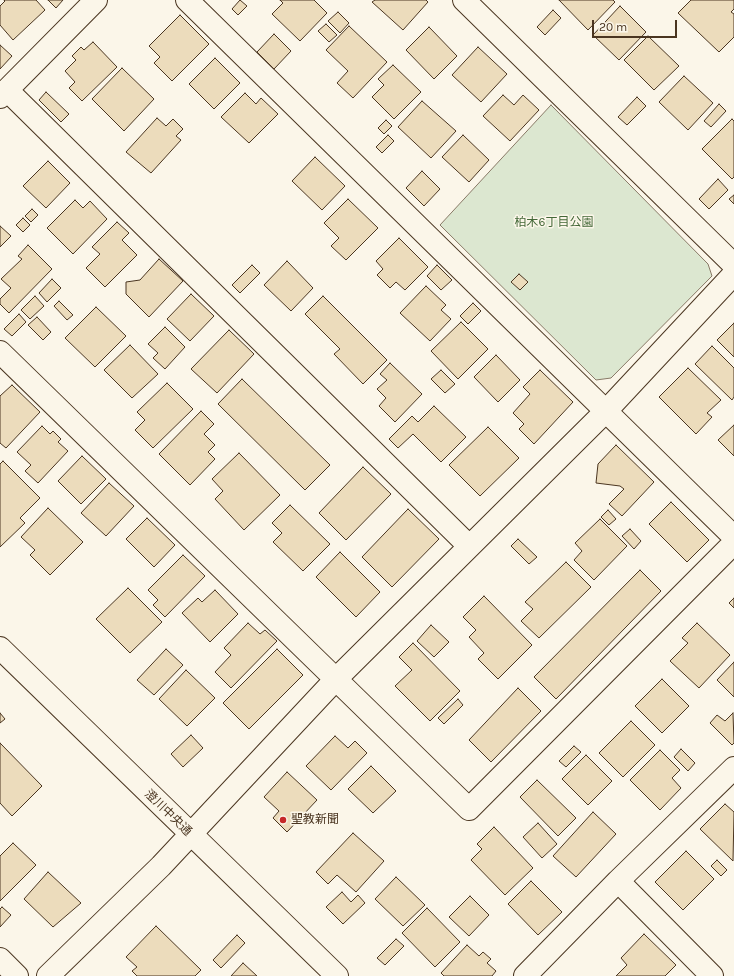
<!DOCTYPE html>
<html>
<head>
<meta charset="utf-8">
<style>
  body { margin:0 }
  #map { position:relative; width:734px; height:976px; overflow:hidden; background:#fbf6e9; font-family:Karla,sans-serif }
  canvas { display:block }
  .scale { position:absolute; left:592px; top:20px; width:85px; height:18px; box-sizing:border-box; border:2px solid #4a3520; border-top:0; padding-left:5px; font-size:12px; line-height:14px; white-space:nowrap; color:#4a3520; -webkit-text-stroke:3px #fbf6e9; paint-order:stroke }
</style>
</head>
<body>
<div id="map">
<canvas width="734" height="976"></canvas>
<div class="scale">20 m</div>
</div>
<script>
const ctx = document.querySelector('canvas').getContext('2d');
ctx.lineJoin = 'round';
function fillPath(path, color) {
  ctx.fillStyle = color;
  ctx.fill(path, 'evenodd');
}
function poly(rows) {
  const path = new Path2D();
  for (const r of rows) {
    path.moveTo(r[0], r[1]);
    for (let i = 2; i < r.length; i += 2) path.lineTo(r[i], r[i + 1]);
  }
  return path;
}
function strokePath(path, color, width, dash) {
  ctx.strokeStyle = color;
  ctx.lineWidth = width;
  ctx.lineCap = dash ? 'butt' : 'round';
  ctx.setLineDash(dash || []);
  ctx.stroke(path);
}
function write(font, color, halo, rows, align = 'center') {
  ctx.font = font + ' Karla,"Noto Sans JP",sans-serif';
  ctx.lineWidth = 3;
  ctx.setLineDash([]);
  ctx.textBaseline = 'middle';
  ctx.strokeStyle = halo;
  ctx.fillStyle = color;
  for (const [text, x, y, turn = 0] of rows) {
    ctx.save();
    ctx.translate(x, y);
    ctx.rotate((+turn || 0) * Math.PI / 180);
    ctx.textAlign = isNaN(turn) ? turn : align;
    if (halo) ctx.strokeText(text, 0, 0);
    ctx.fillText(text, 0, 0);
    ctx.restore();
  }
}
const green = poly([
  [551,105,708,264,712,276,611,378,596,380,440,225,551,105]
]);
const building = poly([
  [4,0,36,0,45,10,13,40,0,25,0,6,5,1,4,0],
  [48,0,63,0,56,8,48,0],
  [240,0,247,6,238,15,232,9,240,0],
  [280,0,314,0,327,13,300,41,272,14,283,3,280,0],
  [375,0,426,0,428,2,403,30,372,2,375,0],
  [559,0,613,0,615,2,588,30,559,0],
  [691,0,734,0,734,9,731,12,734,14,734,37,719,52,678,13,691,0],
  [620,6,646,32,619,60,593,35,620,6],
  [553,10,561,18,545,35,537,27,553,10],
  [338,12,349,23,340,33,328,21,338,12],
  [180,15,209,44,172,81,154,63,160,57,149,46,180,15],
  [326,24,337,35,329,42,318,31,326,24],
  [349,26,387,62,353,98,337,83,348,71,326,50,349,26],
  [429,27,457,56,434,79,406,50,429,27],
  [274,34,291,51,274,69,257,52,274,34],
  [648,36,679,66,654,90,624,60,648,36],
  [93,42,117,67,82,101,69,88,75,82,65,71,76,60,72,56,81,47,84,50,93,42],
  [0,45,12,56,0,69,0,45],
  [478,47,507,74,481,102,452,75,478,47],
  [215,58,240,83,214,109,189,84,215,58],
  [393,65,421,92,394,119,372,97,384,85,378,79,393,65],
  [122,68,154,99,124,131,92,99,122,68],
  [684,76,713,103,688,130,659,102,684,76],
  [46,92,69,114,61,122,39,100,46,92],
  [245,93,256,104,261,98,278,114,249,143,221,117,245,93],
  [503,95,514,105,523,95,539,110,510,141,483,116,503,95],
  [637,97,646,106,627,125,618,117,637,97],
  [422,101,456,131,431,158,398,127,422,101],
  [719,104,726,111,711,127,704,121,719,104],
  [157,118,166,126,173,119,183,129,176,136,181,140,151,173,126,152,157,118],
  [732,119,734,121,734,177,732,179,702,149,732,119],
  [386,120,392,126,384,134,378,128,386,120],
  [388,135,394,141,382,153,376,147,388,135],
  [463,135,489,160,469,182,442,157,463,135],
  [315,157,345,186,322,210,292,181,315,157],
  [48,161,70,183,46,208,23,186,48,161],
  [422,171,440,189,424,206,406,188,422,171],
  [718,179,728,190,709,209,699,199,718,179],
  [734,195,734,204,729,199,734,195],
  [348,199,378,228,346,260,331,246,339,238,324,223,348,199],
  [75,200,83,208,90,201,107,219,73,254,47,228,75,200],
  [32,209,38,215,31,222,25,216,32,209],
  [23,218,30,225,23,232,16,225,23,218],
  [117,222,129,233,122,240,137,255,105,287,86,268,100,254,92,247,117,222],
  [0,226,11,236,0,247,0,226],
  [399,238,428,267,405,290,396,282,390,288,377,275,383,269,376,261,399,238],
  [28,245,52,269,9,313,0,304,0,299,11,288,1,279,22,259,18,256,28,245],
  [159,259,183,281,149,317,126,294,126,282,140,280,159,259],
  [287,261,313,288,291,311,264,285,287,261],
  [252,265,260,273,240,293,232,285,252,265],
  [437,265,452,280,441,290,427,276,437,265],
  [519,274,528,282,520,290,511,282,519,274],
  [52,279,61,288,47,302,39,293,52,279],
  [426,286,446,305,441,310,451,319,430,341,400,313,426,286],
  [191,294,214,316,190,341,167,319,191,294],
  [35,296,44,306,30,319,21,310,35,296],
  [323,296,387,360,363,384,334,354,340,349,305,314,323,296],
  [59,301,73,315,67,320,54,306,59,301],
  [473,303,481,311,468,324,460,316,473,303],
  [96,307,126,336,95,367,65,338,96,307],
  [19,314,26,322,12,336,4,329,19,314],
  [37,317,51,332,43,340,28,325,37,317],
  [461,322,488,349,458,379,431,351,461,322],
  [734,323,734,357,717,340,734,323],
  [165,327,185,347,165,369,153,358,158,353,148,344,165,327],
  [229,330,254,354,217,393,191,369,229,330],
  [130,345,158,374,132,398,104,370,130,345],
  [712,346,734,368,734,397,732,400,695,364,712,346],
  [496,355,520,380,498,402,474,377,496,355],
  [390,363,422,394,395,422,379,406,386,398,377,389,387,380,380,374,390,363],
  [688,368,721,400,707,413,712,417,696,434,659,397,688,368],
  [441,370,455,384,445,393,431,379,441,370],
  [540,370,573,402,534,444,519,429,524,424,513,413,530,394,523,387,540,370],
  [242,379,330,465,305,490,218,404,242,379],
  [167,383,193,409,153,448,135,430,145,420,137,412,167,383],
  [12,385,40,412,6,448,0,443,0,396,12,385],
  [434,406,466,437,441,462,413,434,398,448,389,439,412,416,418,422,434,406],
  [201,411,214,424,204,434,215,445,208,452,215,459,190,485,159,454,201,411],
  [734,425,734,456,718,440,734,425],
  [42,426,50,434,53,431,61,439,58,442,68,451,38,483,25,471,31,465,17,452,42,426],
  [488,427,519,458,480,496,449,465,488,427],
  [616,445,654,482,622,516,609,504,624,489,620,486,596,483,598,464,616,445],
  [239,453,280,495,244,530,215,499,223,491,212,479,239,453],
  [82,456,106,479,81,504,58,481,82,456],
  [3,461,40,498,20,518,25,523,0,547,0,464,3,461],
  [363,467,391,494,346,540,319,513,363,467],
  [109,483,134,506,106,536,81,513,109,483],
  [671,502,709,540,687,562,649,524,671,502],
  [290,505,330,544,303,571,273,542,282,533,272,523,290,505],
  [48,508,83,542,50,575,30,555,35,550,21,537,48,508],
  [408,509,439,539,392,587,362,557,408,509],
  [608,510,616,519,609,525,601,517,608,510],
  [147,518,175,545,154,567,126,539,147,518],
  [600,519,627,546,594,580,574,560,582,551,575,543,600,519],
  [630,529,641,541,634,549,622,536,630,529],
  [518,539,537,557,529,564,511,546,518,539],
  [340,552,380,592,356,617,316,577,340,552],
  [183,555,205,576,165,617,153,605,158,600,148,590,183,555],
  [566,562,591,587,539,638,521,621,533,609,525,602,566,562],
  [640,570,661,591,556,699,534,677,640,570],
  [128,588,162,622,130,653,96,619,128,588],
  [215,590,238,614,210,642,182,613,198,598,202,602,215,590],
  [484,596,532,645,498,679,478,659,484,653,469,637,476,630,463,617,484,596],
  [734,598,734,608,729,603,734,598],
  [248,623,260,634,265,630,277,641,231,688,215,672,231,655,224,648,248,623],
  [697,623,730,655,699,688,670,661,688,643,682,638,697,623],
  [431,625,449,642,434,657,417,641,431,625],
  [413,643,460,691,430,721,395,686,412,670,399,657,413,643],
  [166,649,183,665,154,695,137,680,166,649],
  [277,649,303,675,249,729,223,703,277,649],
  [734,662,734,697,717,680,734,662],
  [186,670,215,698,187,726,159,699,186,670],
  [662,679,689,706,662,733,635,706,662,679],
  [518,688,541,711,491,762,469,740,518,688],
  [458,699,463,705,444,724,438,718,458,699],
  [0,713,5,719,0,723,0,713],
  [733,713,734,743,732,745,710,723,717,715,725,721,733,713],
  [631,721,655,745,623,777,599,753,631,721],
  [191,735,203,748,183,767,171,754,191,735],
  [335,736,348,748,355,741,367,753,331,790,306,766,335,736],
  [0,743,42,786,12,816,0,803,0,743],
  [574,746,581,752,566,767,559,761,574,746],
  [681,749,695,763,688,771,674,757,681,749],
  [660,750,680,770,672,778,681,788,660,810,630,780,660,750],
  [586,755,612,781,588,805,562,779,586,755],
  [371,766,396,791,373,813,348,789,371,766],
  [287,772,317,800,287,832,273,818,279,811,264,797,287,772],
  [537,780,576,818,558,836,520,797,537,780],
  [725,804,734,812,733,861,700,829,725,804],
  [593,812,616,834,576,877,553,856,593,812],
  [538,823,557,844,542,858,523,837,538,823],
  [494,827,533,868,505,895,471,860,482,849,477,844,494,827],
  [353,833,384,861,356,892,337,875,328,884,316,872,353,833],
  [13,843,36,865,0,901,0,856,13,843],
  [686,851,714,879,683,910,655,882,686,851],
  [717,860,727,870,721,876,711,866,717,860],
  [48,872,81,903,53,927,24,899,48,872],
  [396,877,425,905,403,926,375,899,396,877],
  [531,881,562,912,538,935,508,904,531,881],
  [342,892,351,902,358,895,365,903,343,924,326,907,342,892],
  [470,896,489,915,469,936,449,917,470,896],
  [2,907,11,915,0,927,0,909,2,907],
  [427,908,460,942,435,967,402,933,427,908],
  [156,926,201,970,195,976,137,976,132,971,137,967,126,957,156,926],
  [644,934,676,965,665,976,616,976,627,965,621,958,644,934],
  [237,935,245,943,221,968,213,960,237,935],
  [396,939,404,946,385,965,377,958,396,939],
  [467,945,479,956,483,952,491,959,487,963,496,971,492,976,444,976,441,973,467,945],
  [243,963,257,976,231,976,243,963]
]);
const minor = poly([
  [187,0,734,537],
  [464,0,734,265],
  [7,90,469,546],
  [0,97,96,0],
  [0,352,469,809,734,543],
  [0,648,337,976],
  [618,881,712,976],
  [0,959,17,976],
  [48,976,161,866,336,679,606,411,734,274],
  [525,976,618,881,734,768]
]);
const markers = [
  [283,820,4,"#c62828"]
];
const parkNames = [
  ["柏木6丁目公園",554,223]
];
const streetNames = [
  ["澄川中央通",168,813,44]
];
const poiNames = [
  ["聖教新聞",291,820]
];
fillPath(green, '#dce7d0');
strokePath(green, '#887966', 1);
fillPath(building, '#ecdcbc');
strokePath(building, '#4a3520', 1);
strokePath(minor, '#4a3520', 24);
strokePath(minor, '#fbf6e9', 22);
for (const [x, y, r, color] of markers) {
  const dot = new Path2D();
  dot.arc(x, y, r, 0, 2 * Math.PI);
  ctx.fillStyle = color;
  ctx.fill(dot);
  strokePath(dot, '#fbf6e9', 1.5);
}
write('12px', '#436837', '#fbf6e9', parkNames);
write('12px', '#4a3520', '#fbf6e9', streetNames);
write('12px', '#4a3520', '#fbf6e9', poiNames, 'left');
</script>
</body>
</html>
